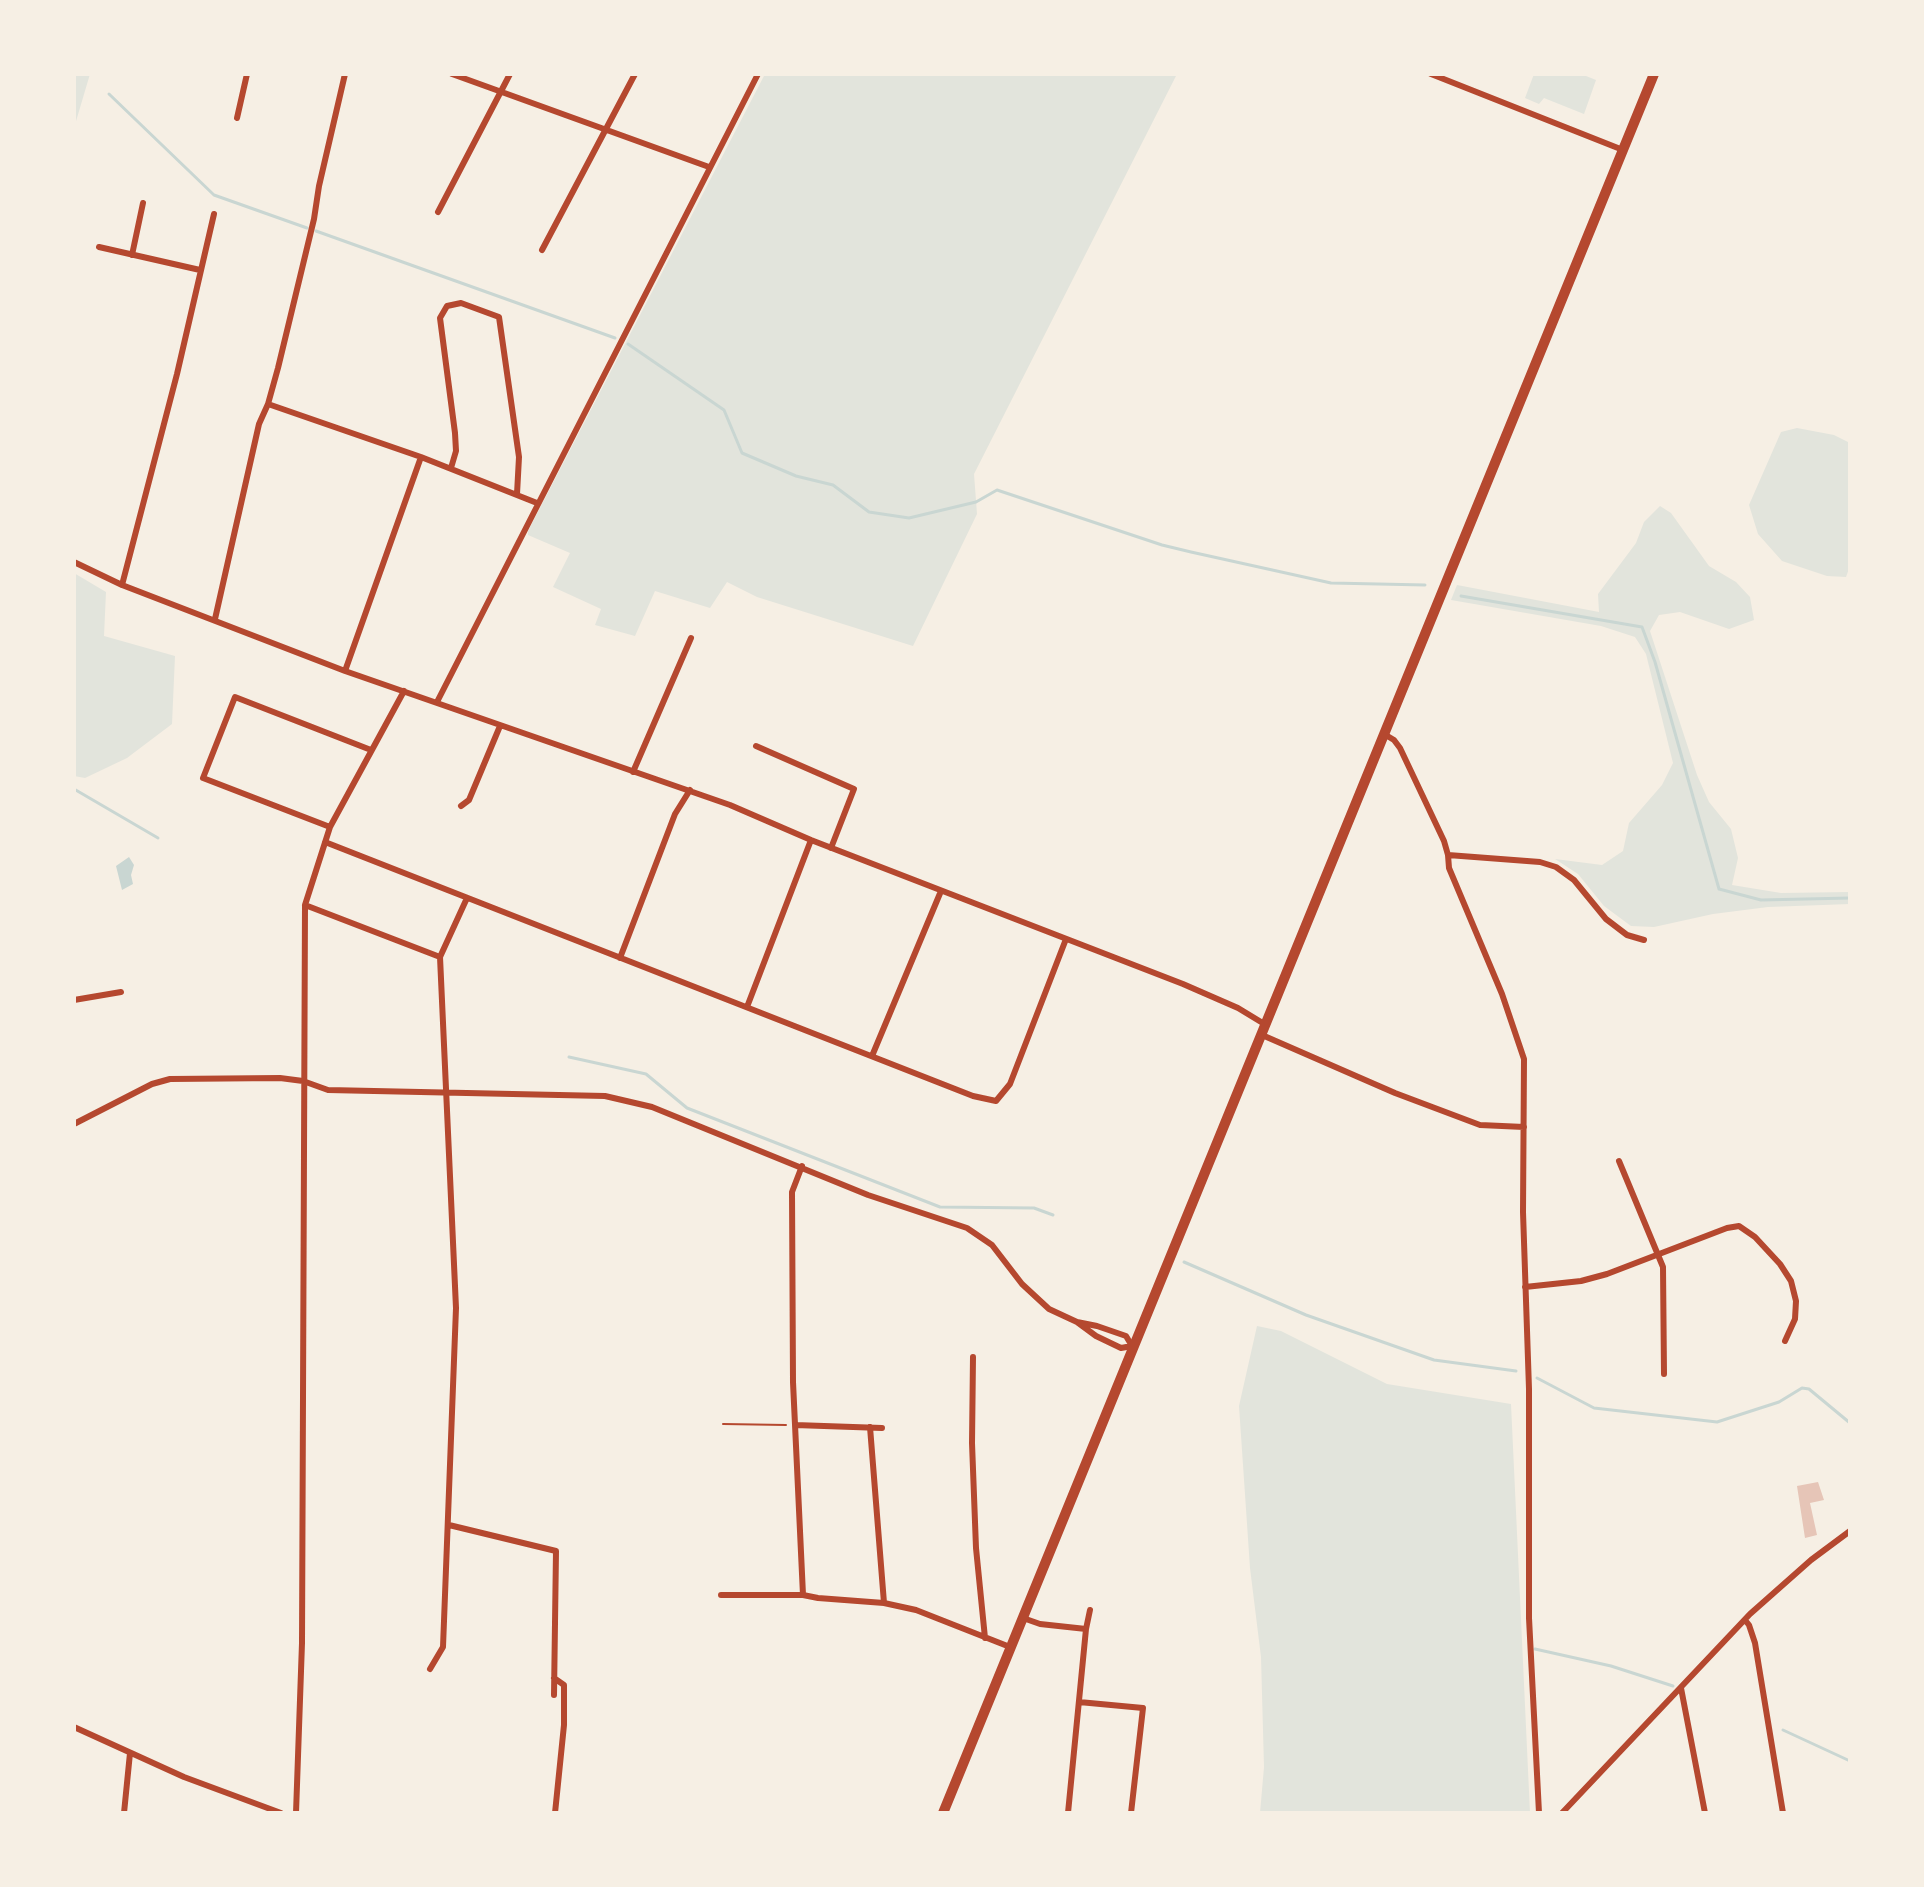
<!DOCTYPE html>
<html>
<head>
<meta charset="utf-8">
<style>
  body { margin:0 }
  #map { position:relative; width:1924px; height:1887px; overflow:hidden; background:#f6efe4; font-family:"Asap Condensed",sans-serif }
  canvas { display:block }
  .frame { position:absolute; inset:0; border:76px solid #f6efe4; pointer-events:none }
</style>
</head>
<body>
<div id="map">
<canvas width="1924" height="1887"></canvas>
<div class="frame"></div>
</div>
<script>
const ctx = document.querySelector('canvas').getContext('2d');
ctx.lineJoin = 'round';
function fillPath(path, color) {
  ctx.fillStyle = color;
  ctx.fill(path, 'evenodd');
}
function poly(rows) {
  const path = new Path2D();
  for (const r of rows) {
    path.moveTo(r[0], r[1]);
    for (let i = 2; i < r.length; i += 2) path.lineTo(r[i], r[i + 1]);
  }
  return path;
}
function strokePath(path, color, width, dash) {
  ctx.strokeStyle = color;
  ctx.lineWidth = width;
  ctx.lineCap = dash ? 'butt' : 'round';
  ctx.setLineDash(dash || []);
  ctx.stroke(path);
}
const green = poly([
  [74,74,90,74,74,128],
  [765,74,1177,74,974,474,977,514,913,646,757,597,727,582,710,608,655,591,635,636,595,625,601,609,553,587,570,553,528,535,528,531],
  [1534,74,1581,74,1596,80,1584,114,1544,98,1539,104,1525,98],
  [1797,428,1834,435,1850,443,1850,566,1846,577,1827,576,1782,561,1758,534,1749,505,1781,432],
  [1660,506,1671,513,1709,566,1736,582,1750,597,1754,620,1729,629,1680,612,1659,615,1650,631,1697,775,1709,802,1731,829,1738,858,1732,885,1781,893,1850,892,1850,904,1768,907,1713,914,1654,927,1631,926,1604,906,1578,874,1555,859,1602,865,1623,851,1629,823,1662,785,1673,763,1646,654,1635,637,1601,626,1451,600,1457,585,1599,612,1598,594,1636,543,1644,522],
  [74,573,106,592,104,636,175,656,172,724,127,758,85,778,74,776],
  [1257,1326,1281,1331,1387,1384,1511,1404,1530,1813,1260,1813,1264,1767,1261,1657,1250,1568,1239,1406]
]);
const water = poly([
  [129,857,134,865,131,875,133,884,122,890,116,866]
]);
const stream = poly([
  [109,94,214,195,307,228],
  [316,231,615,338],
  [628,344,724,410,742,453,796,476,833,485,869,512,909,518,976,502,997,490,1162,545,1191,552,1331,583,1425,585],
  [1461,596,1642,627,1655,662,1719,889,1761,900,1850,898],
  [74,789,158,838],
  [569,1057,646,1074,687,1108,940,1207,1034,1208,1053,1215],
  [1184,1262,1306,1315,1434,1360,1516,1371],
  [1537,1378,1594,1408,1717,1422,1779,1402,1802,1388,1809,1389,1850,1423],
  [1535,1649,1611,1666,1673,1686],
  [1783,1730,1850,1761]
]);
const building = poly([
  [1818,1482,1824,1500,1810,1503,1817,1535,1805,1538,1797,1486]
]);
const path = poly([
  [723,1424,786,1425]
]);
const minor = poly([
  [452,74,709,167],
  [1431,74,1623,150],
  [237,118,247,74],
  [438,212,510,74],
  [99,247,200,270],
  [542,250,635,74],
  [132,255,143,203],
  [268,404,421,457,537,503],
  [451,468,456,451,455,433,440,318,447,306,461,303,499,317,519,457,517,494],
  [74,562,122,585,345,671,730,805,811,840,1183,984,1238,1008,1266,1025],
  [122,585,177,374,214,214],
  [215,619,259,424,268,404,278,368,314,219,319,186,345,74],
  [345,671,421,457],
  [437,702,758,74],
  [1384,734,1394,740,1400,748,1444,841,1448,855,1449,868,1502,994,1524,1059,1523,1212,1529,1389,1529,1618,1539,1813],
  [756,746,854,789,831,848],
  [633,772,691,638],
  [461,806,469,800,500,726],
  [330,827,203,778,235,697,371,750],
  [325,842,973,1096,996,1101,1010,1084,1066,939],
  [1448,855,1540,862,1556,867,1574,880,1606,919,1627,935,1644,940],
  [305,905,440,957],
  [440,957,467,898],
  [620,958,675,814,690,790],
  [74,1000,121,992],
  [747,1007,811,840],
  [1262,1035,1395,1093,1480,1125,1524,1127],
  [872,1056,941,891],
  [74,1124,152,1084,170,1079,280,1078,303,1081,328,1090,605,1096,652,1107,868,1195,967,1228,992,1245,1022,1284,1049,1309,1077,1322,1096,1336,1121,1348,1132,1346,1126,1336,1097,1326,1077,1322],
  [1619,1161,1663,1267,1664,1374],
  [802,1166,792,1192,793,1382,803,1595],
  [1525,1287,1581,1281,1607,1274,1727,1228,1739,1226,1755,1237,1780,1264,1791,1281,1796,1301,1795,1319,1785,1341],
  [973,1357,972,1443,976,1548,985,1638],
  [795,1425,882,1428],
  [870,1427,884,1603],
  [449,1525,556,1551,554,1695],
  [721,1595,803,1595,818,1598,884,1603,916,1610,1010,1647],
  [1023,1618,1040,1624,1086,1629,1068,1813],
  [1745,1620,1749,1625,1755,1643,1783,1813],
  [1086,1629,1090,1610],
  [430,1669,443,1647,456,1308,440,957],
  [554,1678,564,1685,564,1725,555,1813],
  [1681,1688,1705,1813],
  [1079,1702,1143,1708,1131,1813],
  [74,1727,184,1777,281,1813],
  [124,1813,130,1753],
  [296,1813,302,1643,305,905,330,827,404,691],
  [1562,1813,1750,1614,1811,1560,1850,1531]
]);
const primary = poly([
  [943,1813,1654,74]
]);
fillPath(green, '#e2e4dc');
fillPath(water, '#c9d6d2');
strokePath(stream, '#c9d6d2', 3);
fillPath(building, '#e6c5b7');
strokePath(path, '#b5482f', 2);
strokePath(minor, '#b5482f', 6);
strokePath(primary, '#b5482f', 10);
</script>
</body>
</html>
